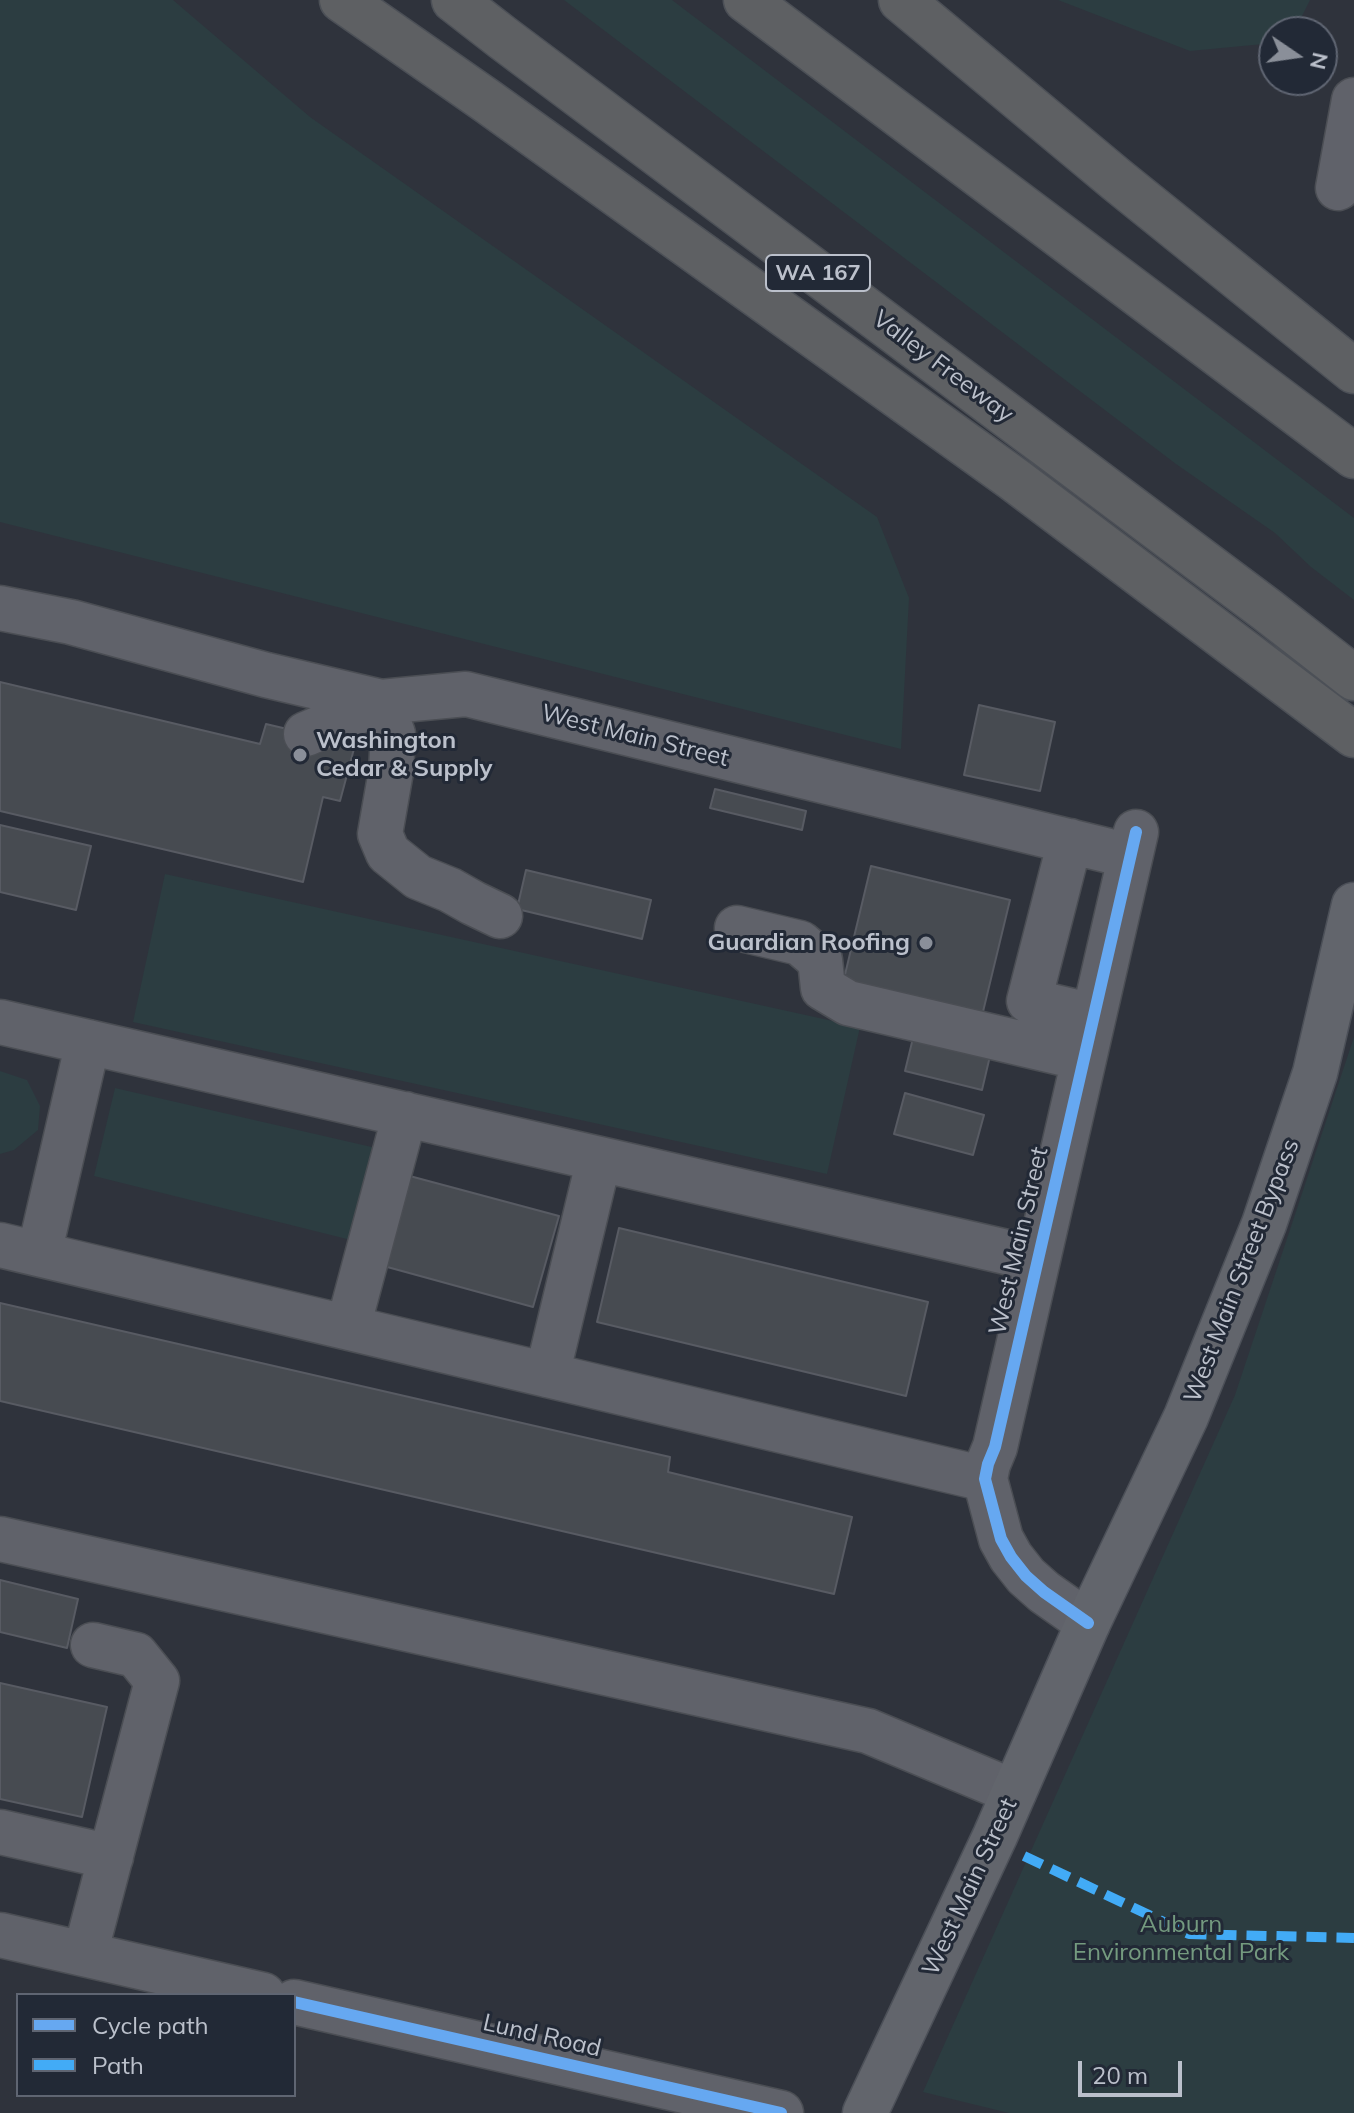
<!DOCTYPE html>
<html>
<head>
<meta charset="utf-8">
<style>
  body { margin:0 }
  #map { position:relative; width:1354px; height:2113px; overflow:hidden; background:#2f333c; font-family:Mulish,sans-serif }
  canvas { display:block }
  .legend { position:absolute; left:16px; top:1993px; width:280px; height:104px; box-sizing:border-box; background:#222936; border:2px solid #5f6572; margin:0; padding:10px 14px; list-style:none; font-size:24px; color:#bbc0cb }
  .legend li { display:flex; align-items:center; gap:16px; height:40px }
  .legend b { width:40px; border:2px solid #5f6572 }
  .north { position:absolute; left:1258px; top:16px; width:80px; height:80px; box-sizing:border-box; background:#222936; border:2px solid #5f6572; border-radius:50%; rotate:103deg; font-size:22px; font-weight:700; line-height:32px; text-align:center; color:#bbc0cb }
  .north::after { content:''; display:block; margin:auto; width:28px; height:36px; background:#8a8f99; clip-path:polygon(50% 0,100% 100%,50% 72%,0 100%) }
  .scale { position:absolute; left:1078px; top:2061px; width:104px; height:36px; box-sizing:border-box; border:4px solid #bbc0cb; border-top:0; padding-left:10px; font-size:24px; line-height:28px; white-space:nowrap; color:#bbc0cb; -webkit-text-stroke:6px #222936; paint-order:stroke }
</style>
</head>
<body>
<div id="map">
<canvas width="1354" height="2113"></canvas>
<ul class="legend">
<li><b style="height:10px;background:#66a8f1"></b>Cycle path</li>
<li><b style="height:10px;background:#42abf6"></b>Path</li>
</ul>
<div class="north">N</div>
<div class="scale">20 m</div>
</div>
<script>
const ctx = document.querySelector('canvas').getContext('2d');
ctx.lineJoin = 'round';
function fillPath(path, color) {
  ctx.fillStyle = color;
  ctx.fill(path, 'evenodd');
}
function poly(rows) {
  const path = new Path2D();
  for (const r of rows) {
    path.moveTo(r[0], r[1]);
    for (let i = 2; i < r.length; i += 2) path.lineTo(r[i], r[i + 1]);
  }
  return path;
}
function strokePath(path, color, width, dash) {
  ctx.strokeStyle = color;
  ctx.lineWidth = width;
  ctx.lineCap = dash ? 'butt' : 'round';
  ctx.setLineDash(dash || []);
  ctx.stroke(path);
}
function write(font, color, halo, rows, align = 'center') {
  ctx.font = font + ' Mulish,sans-serif';
  ctx.lineWidth = 6;
  ctx.setLineDash([]);
  ctx.textBaseline = 'middle';
  ctx.strokeStyle = halo;
  ctx.fillStyle = color;
  for (const [text, x, y, turn = 0] of rows) {
    ctx.save();
    ctx.translate(x, y);
    ctx.rotate((+turn || 0) * Math.PI / 180);
    ctx.textAlign = isNaN(turn) ? turn : align;
    if (halo) ctx.strokeText(text, 0, 0);
    ctx.fillText(text, 0, 0);
    ctx.restore();
  }
}
const green = poly([
  [0,0,173,0,310,117,877,517,909,598,901,749,0,522],
  [564,0,672,0,1354,518,1354,600,1311,567,1275,533,1176,464],
  [1058,0,1310,0,1294,32,1274,32,1274,43,1190,51],
  [165,874,860,1027,827,1174,133,1022],
  [1354,1037,1354,2113,1009,2113,923,2092,1235,1395],
  [0,1071,27,1080,40,1106,38,1130,14,1150,0,1154],
  [115,1088,376,1148,351,1240,94,1176]
]);
const building = poly([
  [0,682,260,744,266,724,355,745,340,801,323,797,303,882,0,811,0,682],
  [979,705,1055,722,1040,791,964,775,979,705],
  [715,789,806,811,802,830,710,808,715,789],
  [0,825,91,846,76,910,0,892,0,825],
  [871,866,1010,900,981,1020,842,987,871,866],
  [526,870,651,900,642,939,517,909,526,870],
  [913,1038,990,1056,982,1090,905,1071,913,1038],
  [905,1093,984,1115,973,1155,894,1134,905,1093],
  [406,1175,559,1216,533,1307,380,1265,406,1175],
  [619,1228,928,1302,906,1396,597,1322,619,1228],
  [0,1303,670,1457,668,1472,852,1517,834,1594,0,1401,0,1303],
  [0,1580,78,1599,67,1648,0,1632,0,1580],
  [0,1683,107,1707,82,1817,0,1799,0,1683]
]);
const minor = poly([
  [1338,188,1354,100],
  [0,608,71,622,266,675,381,702,393,734,391,771,380,834,388,853,418,877,450,890,473,903,500,916],
  [306,734,381,702,466,694,1130,856],
  [1070,841,1029,1001,1093,1016],
  [737,928,800,943,820,960,823,988,848,1003,1083,1058],
  [0,1022,1037,1259],
  [0,1245,985,1479],
  [39,1254,88,1042],
  [348,1327,405,1114],
  [547,1375,599,1159],
  [0,1539,868,1731,1014,1792],
  [1088,1623,1044,1592,1026,1576,1011,1557,1001,1539,985,1479,988,1464,995,1447,1136,832],
  [0,1832,111,1857],
  [0,1935,263,1995],
  [85,1954,157,1681,136,1655,93,1645],
  [294,2002,781,2113]
]);
const major = poly([
  [865,2113,995,1836,1088,1623,1186,1417,1264,1224,1315,1073,1354,905]
]);
const highway = poly([
  [342,0,487,101,1015,480,1354,735],
  [454,0,503,38,1267,610,1354,678],
  [746,0,1354,456],
  [901,0,1117,180,1354,371]
]);
const quiet = poly([
  [1024,1856,1189,1934,1354,1938]
]);
const cycleway = poly([
  [1088,1623,1044,1592,1026,1576,1011,1557,1001,1539,985,1479,988,1464,995,1447,1136,832],
  [294,2002,781,2113]
]);
const markers = [
  [300,755,8,"#8a8f99"],
  [926,943,8,"#8a8f99"]
];
const shields = [
  [818,273,104]
];
const shieldNames = [
  ["WA 167",818,273]
];
const streetNames = [
  ["Valley Freeway",943,367,37],
  ["West Main Street",635,736,14],
  ["West Main Street",1019,1241,-77],
  ["West Main Street Bypass",1242,1271,-69],
  ["West Main Street",970,1887,-65],
  ["Lund Road",542,2036,13]
];
const poiNames = [
  ["Washington",316,741],
  ["Cedar & Supply",316,769],
  ["Guardian Roofing",910,943,"right"]
];
const parkNames = [
  ["Auburn",1181,1925],
  ["Environmental Park",1181,1953]
];
fillPath(green, '#2c3d41');
fillPath(building, '#474b51');
strokePath(building, '#585b63', 2);
strokePath(minor, '#4b4e54', 47);
strokePath(major, '#4c5058', 47);
strokePath(highway, '#4c5057', 47);
strokePath(minor, '#60626a', 44);
strokePath(major, '#62656c', 44);
strokePath(highway, '#5e6063', 44);
strokePath(quiet, '#42abf6', 10, [20, 10]);
strokePath(cycleway, '#66a8f1', 12);
for (const [x, y, r, color] of markers) {
  const dot = new Path2D();
  dot.arc(x, y, r, 0, 2 * Math.PI);
  ctx.fillStyle = color;
  ctx.fill(dot);
  strokePath(dot, '#222936', 3);
}
for (const [x, y, w] of shields) {
  const box = new Path2D();
  box.roundRect(x - w / 2, y - 18, w, 36, 6);
  ctx.fillStyle = '#222936';
  ctx.fill(box);
  strokePath(box, '#bbc0cb', 2);
}
write('bold 22px', '#bbc0cb', null, shieldNames);
write('24px', '#bbc0cb', '#222936', streetNames);
write('bold 24px', '#bbc0cb', '#222936', poiNames, 'left');
write('24px', '#749a7f', '#222936', parkNames);
</script>
</body>
</html>
